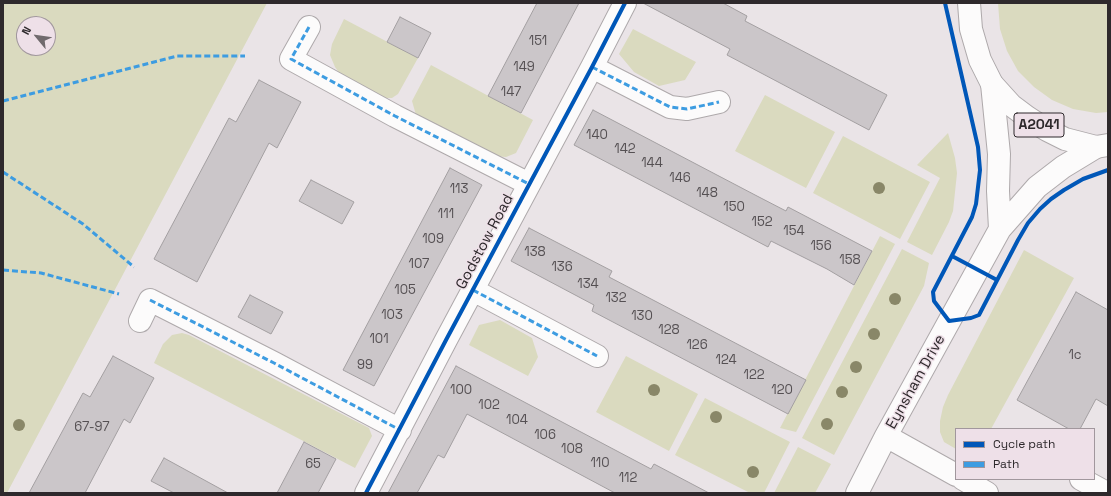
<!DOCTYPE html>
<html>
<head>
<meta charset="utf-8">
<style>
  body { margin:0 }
  #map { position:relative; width:1111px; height:496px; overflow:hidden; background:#eae4e7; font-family:"Space Grotesk",sans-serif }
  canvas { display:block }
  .frame { position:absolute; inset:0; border:4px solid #2e292c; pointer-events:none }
  .legend { position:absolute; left:955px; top:428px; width:140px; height:52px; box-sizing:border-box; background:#eee0e8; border:1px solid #a1979d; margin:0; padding:5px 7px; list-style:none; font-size:12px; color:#2e292c }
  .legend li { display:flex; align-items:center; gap:8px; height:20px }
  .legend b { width:20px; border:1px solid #a1979d }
  .north { position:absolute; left:16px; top:16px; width:40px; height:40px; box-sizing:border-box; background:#eee0e8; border:1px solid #a1979d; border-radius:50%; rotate:299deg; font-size:11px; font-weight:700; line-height:16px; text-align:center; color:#2e292c }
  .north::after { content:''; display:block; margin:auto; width:14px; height:18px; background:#706a6d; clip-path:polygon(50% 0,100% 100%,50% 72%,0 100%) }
</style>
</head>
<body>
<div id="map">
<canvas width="1111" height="496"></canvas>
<div class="frame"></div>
<ul class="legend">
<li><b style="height:5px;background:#0057b8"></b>Cycle path</li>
<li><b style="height:5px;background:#3d9ce1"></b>Path</li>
</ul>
<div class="north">N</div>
</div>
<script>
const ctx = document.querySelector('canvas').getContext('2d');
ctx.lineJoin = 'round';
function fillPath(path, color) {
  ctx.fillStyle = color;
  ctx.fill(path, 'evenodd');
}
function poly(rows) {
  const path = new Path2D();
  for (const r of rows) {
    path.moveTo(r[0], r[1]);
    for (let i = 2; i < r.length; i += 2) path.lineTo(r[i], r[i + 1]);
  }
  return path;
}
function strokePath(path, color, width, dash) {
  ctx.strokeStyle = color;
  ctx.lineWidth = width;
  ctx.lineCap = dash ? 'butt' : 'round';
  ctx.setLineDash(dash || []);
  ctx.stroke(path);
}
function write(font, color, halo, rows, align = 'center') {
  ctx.font = font + ' "Space Grotesk",sans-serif';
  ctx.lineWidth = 3;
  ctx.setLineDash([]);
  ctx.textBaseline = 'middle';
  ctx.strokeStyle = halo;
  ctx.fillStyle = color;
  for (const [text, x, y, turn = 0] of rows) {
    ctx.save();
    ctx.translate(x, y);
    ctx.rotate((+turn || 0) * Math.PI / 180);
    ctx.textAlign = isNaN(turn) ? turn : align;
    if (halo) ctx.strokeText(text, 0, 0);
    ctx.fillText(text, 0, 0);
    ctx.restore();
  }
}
const green = poly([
  [3,3,267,3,7,493,3,493],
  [24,24,48,24,48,48,24,48],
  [998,3,1108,3,1108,112,1096,113,1073,109,1052,100,1034,87,1018,71,1007,51,1000,29],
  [344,19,418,58,398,94,392,98,385,98,340,74,335,67,330,55,332,44],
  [633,29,696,62,685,80,659,86,634,72,619,54],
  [431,65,533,120,516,153,506,157,495,156,416,115,412,101],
  [765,95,835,132,806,188,735,151],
  [948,133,955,158,957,173,953,211,949,222,932,255,907,242,940,178,917,165],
  [843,136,930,182,900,239,813,193],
  [880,236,895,244,796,432,780,428],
  [902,249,929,263,924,286,834,455,802,438],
  [1024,250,1074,278,991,429,956,429,956,449,944,442,940,432,940,421,943,407,948,395],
  [500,320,532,338,538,357,528,376,469,345,479,325],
  [182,333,189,335,369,428,372,436,355,468,154,363,163,344,172,335],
  [626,356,698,394,669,451,596,412],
  [705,398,790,442,764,493,750,493,675,455],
  [798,447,831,464,815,493,774,493]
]);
const building = poly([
  [537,3,579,3,521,113,488,96,537,3],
  [643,3,723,3,747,16,745,21,887,95,869,130,727,55,730,49,643,3],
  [400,17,431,33,418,58,387,42,400,17],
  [259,80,301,102,277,148,269,143,197,282,154,259,229,118,236,122,259,80],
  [593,110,757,196,786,211,788,207,872,251,854,285,827,269,771,241,768,247,574,145,593,110],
  [450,168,482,185,374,386,343,370,450,168],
  [311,180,354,202,342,224,299,201,311,180],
  [529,228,612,271,609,277,806,380,788,414,592,311,594,305,511,261,529,228],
  [1076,292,1108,310,1108,406,1096,399,1080,429,1069,429,1017,400,1076,292],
  [250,295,283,312,271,334,238,317,250,295],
  [113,356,154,378,130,423,124,419,85,493,29,493,83,393,90,397,113,356],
  [456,366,651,469,654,464,709,493,615,493,467,414,444,458,438,455,417,493,388,493,456,366],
  [304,442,336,459,318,493,277,493,304,442],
  [164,458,228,493,174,493,151,481,164,458]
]);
const minor = poly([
  [309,27,291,59,395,116,529,184],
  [592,67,670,107,687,109,719,102],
  [992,84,999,154,998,191,1000,229],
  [473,290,597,356],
  [140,321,150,300,274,363,400,430],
  [886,436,956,475],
  [963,479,987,493],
  [1081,479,1103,491],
  [366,493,446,340,592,67,625,3],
  [857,493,886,436,1000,229,1037,187,1063,167,1096,147]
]);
const major = poly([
  [969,3,971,29,980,60,992,84,1011,105,1027,117,1047,130,1065,139,1096,147,1108,145]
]);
const quiet = poly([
  [309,27,291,59,395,116,529,184],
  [592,67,670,107,687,109,719,102],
  [3,101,177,56,245,56],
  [3,172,83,224,134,267],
  [3,270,41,273,119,294],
  [473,290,597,356],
  [150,300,274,363,400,430]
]);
const cycleway = poly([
  [945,3,978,147,980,170,976,204,972,217,933,292,934,301,949,321,971,318,979,315,1018,240,1028,223,1040,209,1051,199,1064,190,1083,179,1108,170],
  [952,256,997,280],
  [366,493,446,340,592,67,625,3]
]);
const trees = [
  [879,188],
  [895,299],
  [874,334],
  [856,367],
  [654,390],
  [842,392],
  [716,417],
  [827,424],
  [19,425],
  [753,472]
];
const numberNames = [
  ["151",538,41],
  ["149",524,67],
  ["147",511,92],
  ["140",597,135],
  ["142",625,149],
  ["144",652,163],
  ["146",680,178],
  ["113",459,189],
  ["148",707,193],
  ["150",734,207],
  ["111",446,214],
  ["152",762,222],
  ["154",794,231],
  ["109",433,239],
  ["156",821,246],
  ["138",535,252],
  ["158",850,260],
  ["107",419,264],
  ["136",562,267],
  ["134",588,284],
  ["105",405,290],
  ["132",616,298],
  ["103",392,315],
  ["130",642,316],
  ["128",669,330],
  ["101",379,339],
  ["126",697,345],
  ["1c",1075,355],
  ["124",726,360],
  ["99",365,365],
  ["122",754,375],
  ["100",461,390],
  ["120",782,390],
  ["102",489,405],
  ["104",517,420],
  ["67-97",92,427],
  ["106",545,435],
  ["108",572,449],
  ["110",600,463],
  ["65",313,464],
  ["112",628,478]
];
const shields = [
  [1039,125,50]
];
const shieldNames = [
  ["A2041",1039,125]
];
const streetNames = [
  ["Godstow Road",485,242,-62],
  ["Eynsham Drive",916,382,-61]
];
fillPath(green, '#dadabf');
fillPath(building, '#cbc6c9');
strokePath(building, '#a39fa1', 1);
strokePath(minor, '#aea9ab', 24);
strokePath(major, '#aea9ab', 24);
strokePath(minor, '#fcfbfb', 22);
strokePath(major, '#fcfbfb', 22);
strokePath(quiet, '#3d9ce1', 3, [6, 3]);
strokePath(cycleway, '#0057b8', 4);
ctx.fillStyle = '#898768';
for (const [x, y] of trees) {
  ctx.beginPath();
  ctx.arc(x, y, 6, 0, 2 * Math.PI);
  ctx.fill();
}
write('13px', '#555053', null, numberNames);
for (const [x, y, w] of shields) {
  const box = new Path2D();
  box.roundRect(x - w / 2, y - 12, w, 24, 3);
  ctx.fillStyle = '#eee0e8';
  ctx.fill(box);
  strokePath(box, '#2e292c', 1);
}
write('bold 14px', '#2e292c', null, shieldNames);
write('15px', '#2e292c', '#eee0e8', streetNames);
</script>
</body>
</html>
